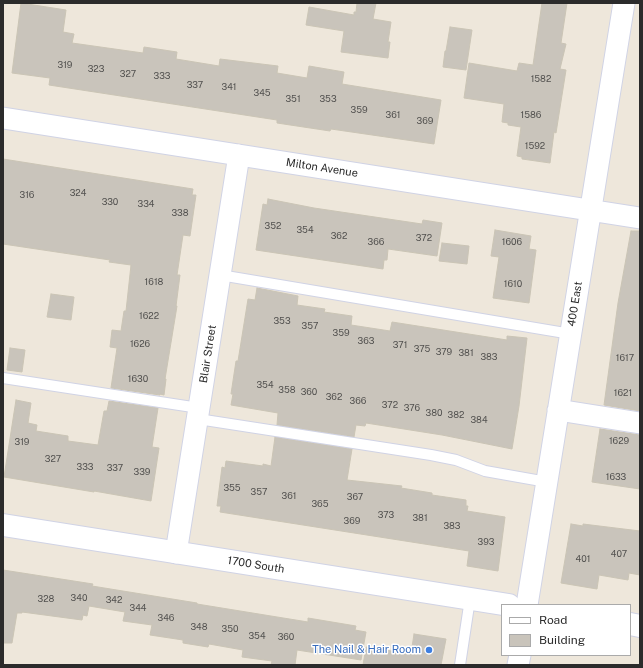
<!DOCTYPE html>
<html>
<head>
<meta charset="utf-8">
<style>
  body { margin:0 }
  #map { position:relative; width:643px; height:668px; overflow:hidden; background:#eee7db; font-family:"Public Sans",sans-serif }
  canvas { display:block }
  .frame { position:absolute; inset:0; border:4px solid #2b2b2b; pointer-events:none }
  .legend { position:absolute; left:501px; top:604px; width:130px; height:52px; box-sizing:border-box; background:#fff; border:1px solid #aaa; margin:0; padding:5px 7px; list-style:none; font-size:12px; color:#2b2b2b }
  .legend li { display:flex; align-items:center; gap:8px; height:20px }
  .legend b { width:20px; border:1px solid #aaa }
</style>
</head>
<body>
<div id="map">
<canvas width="643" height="668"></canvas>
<div class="frame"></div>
<ul class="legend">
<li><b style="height:5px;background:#fff"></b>Road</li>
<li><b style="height:11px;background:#c9c4bb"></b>Building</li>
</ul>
</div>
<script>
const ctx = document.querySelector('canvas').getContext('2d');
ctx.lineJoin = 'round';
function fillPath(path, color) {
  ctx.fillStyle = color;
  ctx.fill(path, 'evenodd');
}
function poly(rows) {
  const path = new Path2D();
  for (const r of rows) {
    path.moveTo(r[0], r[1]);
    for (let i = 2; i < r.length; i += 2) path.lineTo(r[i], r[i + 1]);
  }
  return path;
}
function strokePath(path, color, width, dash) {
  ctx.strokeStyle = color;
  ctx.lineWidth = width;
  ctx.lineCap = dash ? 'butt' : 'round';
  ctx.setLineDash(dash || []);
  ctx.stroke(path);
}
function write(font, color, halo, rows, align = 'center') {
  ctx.font = font + ' "Public Sans",sans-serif';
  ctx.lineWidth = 3;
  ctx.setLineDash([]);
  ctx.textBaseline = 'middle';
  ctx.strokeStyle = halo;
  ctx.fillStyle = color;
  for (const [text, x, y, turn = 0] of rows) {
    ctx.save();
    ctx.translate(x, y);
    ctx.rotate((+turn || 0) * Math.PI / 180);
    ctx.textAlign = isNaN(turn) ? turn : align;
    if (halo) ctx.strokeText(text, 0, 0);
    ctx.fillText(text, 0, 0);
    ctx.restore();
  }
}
const building = poly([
  [21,3,66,10,63,32,74,34,72,43,143,53,144,47,177,52,176,59,219,66,220,59,278,66,277,73,307,78,309,66,344,72,342,84,441,100,434,144,331,129,330,131,277,123,277,120,49,85,50,78,12,73,21,3],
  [357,3,376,3,373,19,391,22,388,42,390,42,388,58,341,52,344,31,306,25,309,7,354,15,354,12,356,12,357,3],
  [542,3,567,3,561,43,566,44,560,69,566,70,556,133,554,132,550,163,522,159,522,157,517,156,521,127,508,125,508,123,502,122,504,104,464,98,469,63,517,71,519,63,533,65,542,3],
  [450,27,472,30,466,70,443,67,445,51,446,51,450,27],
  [3,159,193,189,192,195,196,195,190,236,183,235,177,275,180,275,176,306,177,306,165,379,166,379,164,395,160,394,160,395,111,388,117,348,110,347,112,330,121,331,124,311,126,311,131,265,109,262,110,260,3,244,3,159],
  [268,199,314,208,422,224,423,220,442,223,437,256,388,249,387,260,384,260,383,269,256,250,263,204,267,205,268,199],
  [495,230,531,236,529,249,536,250,529,303,493,298,499,257,491,256,495,230],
  [631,231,640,231,640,411,604,405,618,303,631,231],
  [442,243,469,246,467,264,439,261,442,243],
  [257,288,298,296,297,305,325,309,324,312,352,316,351,325,390,331,392,322,507,340,507,336,527,338,519,406,512,449,442,435,366,423,365,426,356,425,354,437,277,425,278,413,231,405,233,394,231,394,236,361,238,361,248,299,255,300,257,288],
  [51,294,74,297,71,320,47,317,51,294],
  [10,348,25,350,22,372,7,370,10,348],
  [16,400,31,403,28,423,37,425,36,431,68,436,68,441,98,445,104,411,107,411,109,401,158,408,152,447,159,448,151,501,94,491,94,492,4,477,16,400],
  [600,429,640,435,640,489,592,482,600,429],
  [275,437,352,449,347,480,402,486,401,488,432,493,432,495,466,500,466,506,468,506,467,511,505,517,498,571,467,566,469,551,220,512,221,506,217,506,222,467,225,468,226,461,263,466,263,464,271,466,275,437],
  [571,524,583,526,583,524,640,531,640,575,629,573,628,580,599,575,597,589,561,583,571,524],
  [3,570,93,584,92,586,197,603,197,604,308,622,308,618,356,626,355,630,366,632,361,660,297,650,295,665,271,665,272,661,242,657,243,650,209,644,208,647,183,643,183,640,150,635,152,625,123,621,125,612,89,606,87,616,83,615,82,620,22,612,22,613,17,613,12,643,3,643,3,570],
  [414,634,446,639,441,665,363,665,366,647,411,654,414,634]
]);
const lane = poly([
  [220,275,571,334],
  [3,378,199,408],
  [198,419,431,455,456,460,485,471,547,482],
  [460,665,470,599]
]);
const street = poly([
  [3,118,640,218],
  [558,410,640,423],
  [176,553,239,155],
  [527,605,624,3],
  [518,665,520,655]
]);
const secondary = poly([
  [3,525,509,605],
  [630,624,640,626]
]);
const markers = [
  [429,650,4,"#3f7fe0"]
];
const numberNames = [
  ["319",65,65],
  ["323",96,69],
  ["327",128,74],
  ["333",162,76],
  ["1582",541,79],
  ["337",195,85],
  ["341",229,87],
  ["345",262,93],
  ["351",293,99],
  ["353",328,99],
  ["359",359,110],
  ["361",393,115],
  ["1586",531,115],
  ["369",425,121],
  ["1592",535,146],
  ["324",78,193],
  ["316",27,195],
  ["330",110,202],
  ["334",146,204],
  ["338",180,213],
  ["352",273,226],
  ["354",305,230],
  ["362",339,236],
  ["372",424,238],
  ["366",376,242],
  ["1606",512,242],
  ["1618",154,282],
  ["1610",513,284],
  ["1622",149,316],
  ["353",282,321],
  ["357",310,326],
  ["359",341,333],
  ["363",366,341],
  ["1626",140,344],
  ["371",400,345],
  ["375",422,349],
  ["379",444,352],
  ["381",466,353],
  ["383",489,357],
  ["1617",625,358],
  ["1630",138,379],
  ["354",265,385],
  ["358",287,390],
  ["360",309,392],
  ["1621",623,393],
  ["362",334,397],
  ["366",358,401],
  ["372",390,405],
  ["376",412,408],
  ["380",434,413],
  ["382",456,415],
  ["384",479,420],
  ["1629",619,441],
  ["319",22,442],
  ["327",53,459],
  ["333",85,467],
  ["337",115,468],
  ["339",142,472],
  ["1633",616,477],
  ["355",232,488],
  ["357",259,492],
  ["361",289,496],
  ["367",355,497],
  ["365",320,504],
  ["373",386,515],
  ["381",420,518],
  ["369",352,521],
  ["383",452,526],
  ["393",486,542],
  ["407",619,554],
  ["401",583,559],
  ["340",79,598],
  ["328",46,599],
  ["342",114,600],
  ["344",138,608],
  ["346",166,618],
  ["348",199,627],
  ["350",230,629],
  ["354",257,636],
  ["360",286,637]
];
const streetNames = [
  ["Milton Avenue",322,168,9],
  ["400 East",575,304,-81],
  ["Blair Street",208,354,-81],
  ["1700 South",256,565,9]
];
const shopNames = [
  ["The Nail & Hair Room",421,650]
];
fillPath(building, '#c9c4bb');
strokePath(building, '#cac4b5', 1);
strokePath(lane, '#d0d3e5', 12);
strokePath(street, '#d0d3e5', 23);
strokePath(secondary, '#d0d3e5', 24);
strokePath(lane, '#fff', 10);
strokePath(street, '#fff', 21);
strokePath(secondary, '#fff', 22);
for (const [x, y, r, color] of markers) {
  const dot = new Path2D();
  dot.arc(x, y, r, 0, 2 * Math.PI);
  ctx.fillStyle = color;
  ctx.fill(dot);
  strokePath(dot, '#fff', 1.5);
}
write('9px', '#52514f', null, numberNames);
write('11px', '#2b2b2b', '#fff', streetNames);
write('11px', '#366cbe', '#fff', shopNames, 'right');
</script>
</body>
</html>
